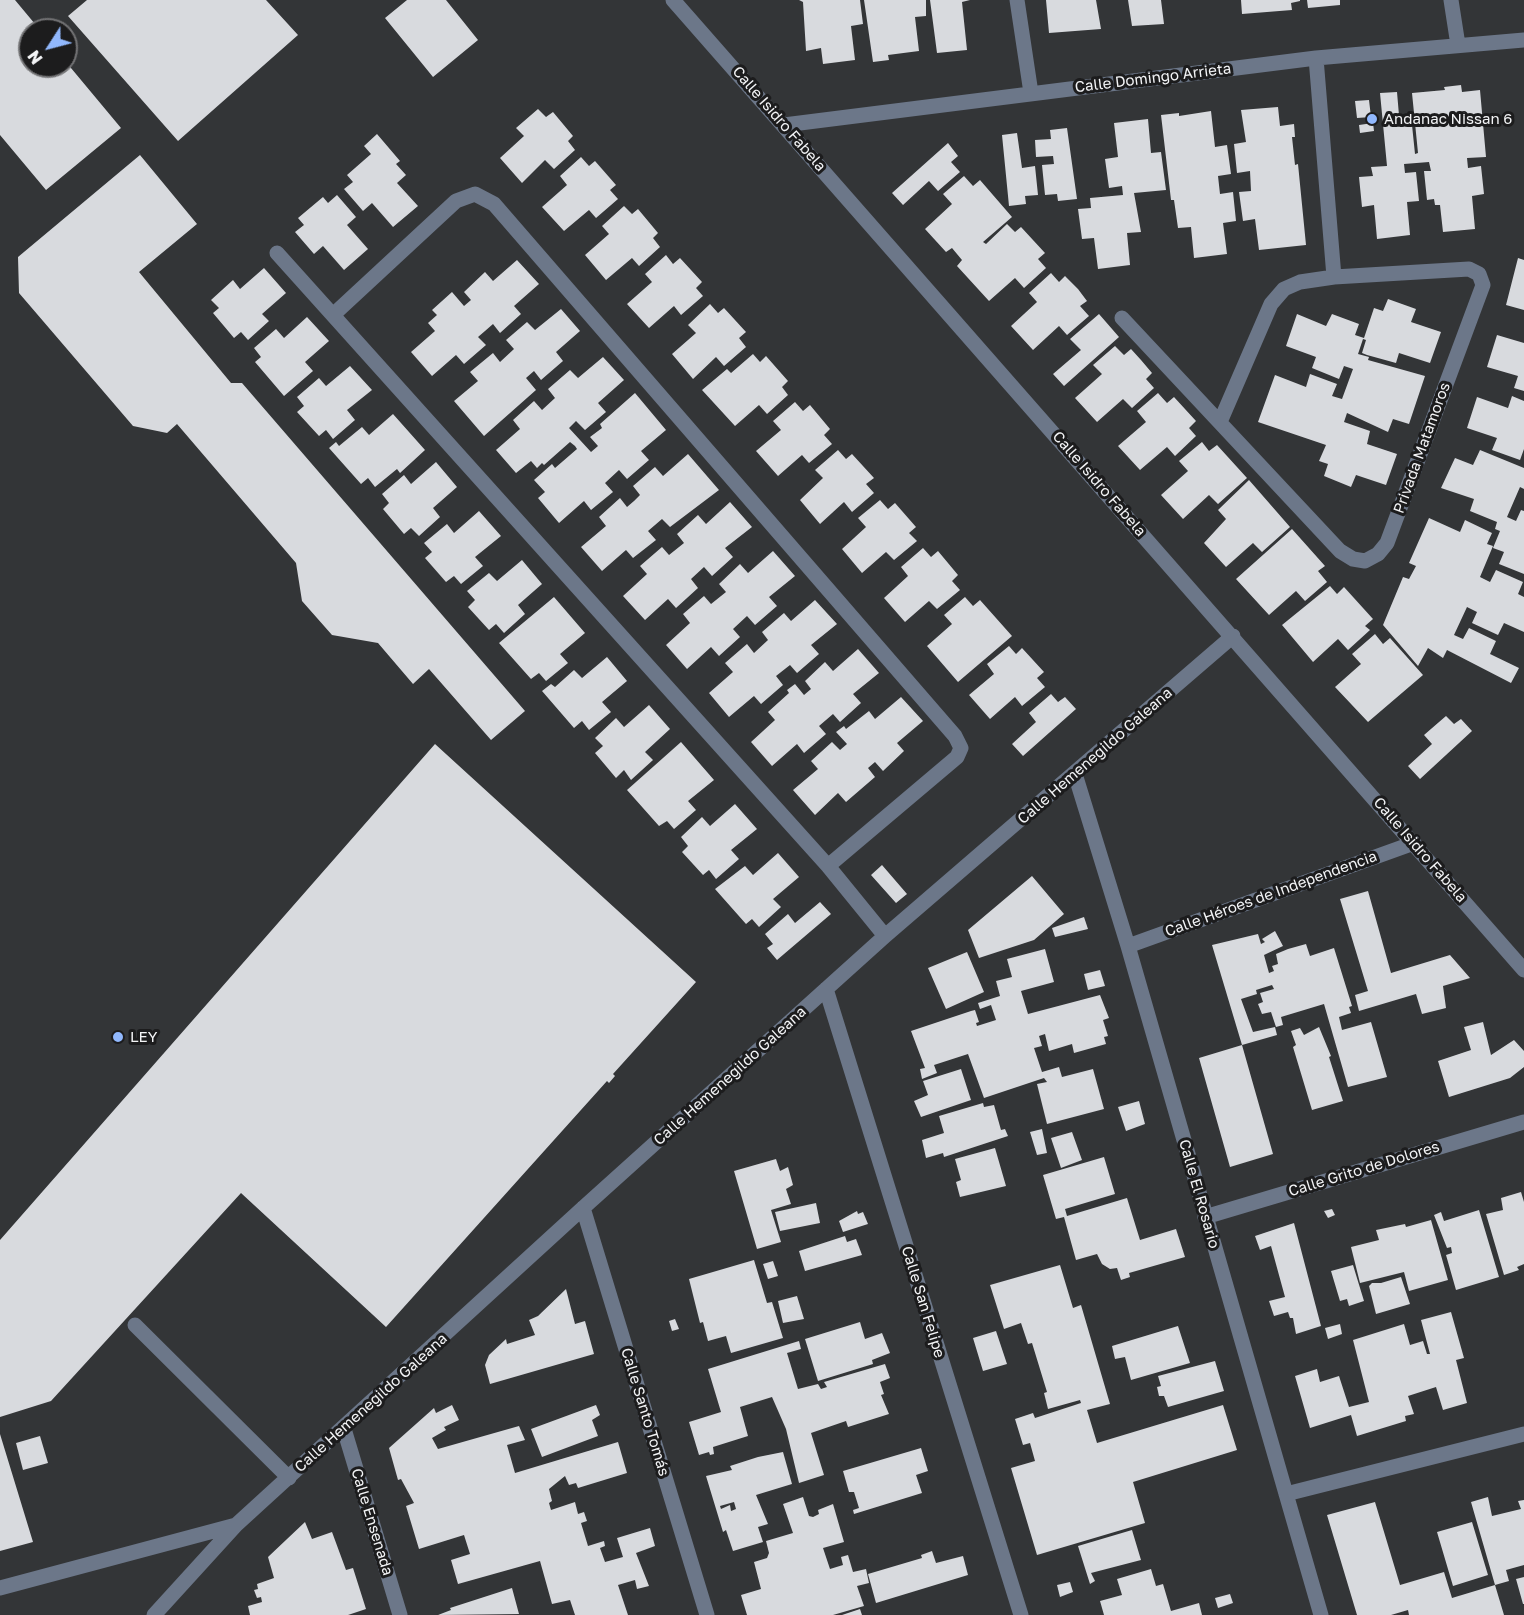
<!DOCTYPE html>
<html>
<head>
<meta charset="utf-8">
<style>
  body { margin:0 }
  #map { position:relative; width:1524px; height:1615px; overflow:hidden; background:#333537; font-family:"Golos Text",sans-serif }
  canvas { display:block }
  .north { position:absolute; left:18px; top:18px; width:60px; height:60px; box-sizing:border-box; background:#1c1c1d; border:2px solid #727274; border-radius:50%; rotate:234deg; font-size:16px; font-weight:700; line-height:24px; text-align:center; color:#f3f4f6 }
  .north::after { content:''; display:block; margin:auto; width:21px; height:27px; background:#91b8fd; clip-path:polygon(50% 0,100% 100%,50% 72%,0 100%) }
</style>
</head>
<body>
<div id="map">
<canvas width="1524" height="1615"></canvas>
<div class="north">N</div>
</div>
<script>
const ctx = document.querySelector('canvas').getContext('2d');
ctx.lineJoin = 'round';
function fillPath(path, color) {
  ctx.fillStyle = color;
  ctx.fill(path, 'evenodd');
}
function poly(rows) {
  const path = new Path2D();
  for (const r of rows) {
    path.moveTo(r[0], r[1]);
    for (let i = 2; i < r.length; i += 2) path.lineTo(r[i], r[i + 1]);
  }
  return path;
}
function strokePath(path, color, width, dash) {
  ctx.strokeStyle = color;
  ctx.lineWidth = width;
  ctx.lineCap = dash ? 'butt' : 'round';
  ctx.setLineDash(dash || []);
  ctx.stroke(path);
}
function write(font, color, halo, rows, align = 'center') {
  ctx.font = font + ' "Golos Text",sans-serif';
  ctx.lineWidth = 6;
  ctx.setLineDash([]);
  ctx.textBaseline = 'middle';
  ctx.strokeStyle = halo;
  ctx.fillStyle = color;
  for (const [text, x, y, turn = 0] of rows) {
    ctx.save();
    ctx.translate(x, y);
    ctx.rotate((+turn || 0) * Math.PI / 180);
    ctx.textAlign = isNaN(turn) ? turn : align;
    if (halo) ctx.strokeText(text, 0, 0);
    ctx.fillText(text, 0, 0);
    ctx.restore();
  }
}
const building = poly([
  [0,0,15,0,40,30,30,30,30,66,66,66,66,62,121,128,46,190,0,135],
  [87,0,266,0,298,35,178,141,68,16],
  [407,0,446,0,478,40,433,77,385,18],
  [799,0,860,0,863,24,851,26,855,60,823,64,821,48,806,51,803,2],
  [864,0,926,0,926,16,915,17,919,51,888,55,889,60,873,62],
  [930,0,970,0,962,2,967,50,937,53],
  [1046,0,1096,0,1101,29,1049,33],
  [1128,0,1161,0,1164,24,1132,26],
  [1241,0,1300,0,1300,1,1291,3,1292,10,1242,14],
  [1307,0,1340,0,1340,5,1308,8],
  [1461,85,1462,92,1480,90,1486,157,1467,158,1468,168,1481,166,1484,194,1472,196,1475,229,1443,232,1440,205,1435,205,1434,199,1427,200,1424,171,1431,171,1429,162,1404,164,1405,173,1416,172,1419,201,1407,202,1410,235,1377,239,1374,205,1362,207,1359,177,1373,176,1371,167,1387,166,1380,93,1397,92,1400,127,1412,125,1415,154,1418,153,1412,93,1445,90,1444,87],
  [1369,100,1371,117,1357,118,1355,101],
  [1278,107,1280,126,1294,124,1295,137,1292,137,1295,165,1298,164,1306,245,1259,250,1255,219,1243,221,1239,192,1251,191,1250,171,1237,173,1234,144,1246,142,1241,110],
  [538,109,546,117,553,112,573,136,568,141,575,150,554,169,545,160,522,183,500,158,524,136,516,128],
  [1211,111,1215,147,1227,145,1231,174,1218,176,1220,194,1233,192,1236,221,1223,223,1227,254,1194,258,1191,227,1178,228,1174,200,1171,200,1161,115,1179,113,1179,116],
  [1148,119,1151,153,1161,152,1166,190,1134,193,1141,232,1127,233,1130,265,1098,269,1094,238,1082,239,1078,209,1091,208,1090,198,1123,195,1122,186,1109,188,1105,159,1118,157,1114,123],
  [1373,123,1374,131,1360,133,1359,125],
  [1067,128,1077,199,1058,201,1057,194,1045,195,1042,165,1054,164,1053,156,1036,157,1035,140,1051,139,1050,130],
  [1017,133,1022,168,1035,166,1038,195,1025,196,1026,204,1009,206,1002,135],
  [377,134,400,161,396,164,406,175,397,183,418,206,393,227,372,203,363,211,344,189,353,182,347,175,371,154,364,146],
  [948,143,958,156,951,162,960,172,938,191,929,181,903,205,892,193],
  [140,155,197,224,139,272,231,383,242,383,525,711,491,740,429,669,413,684,378,643,332,635,302,601,296,563,177,424,167,433,133,426,19,293,18,257],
  [581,157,589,166,595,161,616,185,610,190,618,199,596,218,589,210,564,231,542,207,567,185,560,176],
  [964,176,973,186,980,180,1012,217,983,242,986,244,1007,224,1015,232,1021,227,1045,253,1038,259,1046,268,1024,288,1015,278,989,301,957,266,962,260,952,248,946,252,925,229,952,204,943,194],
  [337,195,356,217,347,225,368,249,344,270,323,246,314,254,295,232,304,225,298,218,323,197,328,203],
  [624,206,632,214,638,209,658,233,653,238,660,247,639,266,632,258,606,280,585,255,609,234,602,226],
  [666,255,673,264,680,258,702,282,696,288,703,296,681,315,674,306,649,328,627,304,652,282,645,274],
  [1518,258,1524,260,1524,310,1506,305],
  [517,260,539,284,514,306,521,314,500,333,493,324,485,331,478,337,486,345,464,364,456,355,432,376,411,352,435,331,428,323,437,315,432,310,452,292,464,306,471,300,464,292,485,272,493,281],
  [264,268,286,293,262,314,269,321,248,340,241,332,234,338,213,313,219,308,211,300,233,280,240,289],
  [1051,273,1059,282,1065,276,1078,289,1087,301,1080,306,1089,316,1067,335,1059,326,1033,350,1011,326,1037,302,1029,293],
  [1388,299,1416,309,1411,322,1441,332,1430,363,1399,353,1396,363,1367,355,1362,353,1366,340,1363,339,1358,354,1369,357,1368,360,1425,376,1409,424,1393,419,1388,432,1347,413,1344,422,1370,431,1367,444,1397,454,1386,485,1356,475,1351,487,1324,476,1328,464,1319,461,1326,445,1258,422,1275,375,1306,387,1310,374,1337,384,1332,396,1342,399,1353,369,1344,366,1339,379,1312,368,1316,357,1286,346,1297,314,1326,326,1332,314,1359,324,1355,335,1364,338,1374,308,1383,311],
  [710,304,718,313,724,308,746,332,739,338,746,347,724,366,716,357,693,379,672,354,696,333,688,325],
  [561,309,580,331,556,352,563,361,541,380,534,371,526,378,536,390,484,436,454,401,478,381,470,372,493,353,500,362,514,349,506,340,527,322,535,330],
  [1099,314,1119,337,1064,386,1053,374,1081,350,1070,339],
  [307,317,329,341,305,362,313,371,284,396,255,362,261,357,254,348,276,329,284,338],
  [1497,335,1524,343,1524,391,1514,388,1518,376,1487,367],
  [1115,346,1124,355,1131,349,1141,360,1152,373,1146,379,1154,388,1132,408,1123,399,1097,422,1075,398,1102,374,1093,365],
  [753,354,760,362,766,356,788,381,782,387,788,395,767,414,759,405,735,426,702,390,727,369,731,373],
  [603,357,624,380,598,403,606,412,585,430,576,421,569,428,591,452,598,446,590,437,602,428,600,424,635,393,666,430,641,451,649,460,627,479,619,470,605,483,613,492,591,510,584,501,559,523,538,498,545,492,534,480,552,464,555,468,577,449,575,446,570,442,544,465,542,463,537,468,531,461,516,473,496,450,520,429,513,420,534,401,542,410,555,398,548,389,570,370,578,378],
  [350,366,372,390,347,410,355,420,333,439,326,430,319,436,297,412,304,406,297,397,319,378,326,386],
  [1158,393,1167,403,1174,397,1196,421,1189,428,1196,436,1175,456,1167,447,1140,470,1118,446,1146,422,1137,411],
  [1512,396,1524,401,1524,449,1520,460,1492,450,1497,438,1467,428,1477,397,1508,408],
  [795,402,803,411,810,405,830,429,824,435,832,444,809,463,802,455,778,476,756,451,781,430,773,421],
  [393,414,425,450,400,473,397,469,375,487,368,478,361,484,329,448,336,442,339,446,362,427,369,435],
  [1202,442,1209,451,1217,445,1247,478,1218,504,1209,495,1183,519,1161,495,1188,471,1179,461],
  [838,450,846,459,852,454,874,478,866,484,874,493,852,512,844,502,820,524,800,500,823,478,815,470],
  [1480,450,1524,468,1524,489,1520,487,1507,517,1516,521,1521,510,1524,511,1524,574,1499,564,1504,552,1493,548,1500,531,1495,529,1497,522,1470,511,1474,499,1441,488,1455,458,1473,465],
  [688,454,719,490,670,527,662,519,648,531,656,540,633,558,626,550,602,571,581,547,606,526,599,517,620,498,627,507,634,501,640,495,633,486,655,467,663,476],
  [436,462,457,487,433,508,440,517,419,536,411,528,404,534,383,509,389,503,382,494,404,475,411,484],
  [1249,480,1290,527,1262,552,1253,543,1226,567,1204,543,1226,519,1218,510],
  [880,500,888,509,895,503,916,527,909,533,917,541,894,560,886,552,862,573,842,549,866,527,858,518],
  [730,502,752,527,725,548,733,557,712,576,704,567,691,579,698,588,676,608,668,599,645,620,623,596,647,574,640,566,662,547,669,555,684,543,677,534,698,515,706,524],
  [479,511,501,536,475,557,483,566,461,584,454,576,446,582,425,558,432,552,424,543,447,524,454,533],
  [1429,518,1460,532,1465,520,1492,533,1487,544,1493,546,1480,577,1490,582,1496,570,1523,582,1518,594,1524,597,1524,632,1504,623,1498,635,1472,623,1477,612,1467,607,1454,635,1463,639,1469,628,1496,641,1490,654,1519,668,1511,683,1447,650,1443,658,1428,648,1418,666,1383,625,1403,577,1409,579,1416,566,1409,563],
  [1292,529,1325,566,1318,571,1327,582,1305,601,1296,591,1269,615,1236,579],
  [923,548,931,557,938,551,958,575,952,581,960,590,937,609,929,601,905,622,884,598,908,576,901,567],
  [773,551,795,576,769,597,777,606,755,625,747,616,733,629,740,637,719,656,711,647,687,669,666,645,690,623,683,614,704,596,711,604,726,592,719,584,740,564,748,573],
  [522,560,542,584,518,605,525,614,504,633,496,624,489,630,468,607,475,600,467,591,489,573,497,581],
  [1330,586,1337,594,1344,587,1373,619,1365,626,1370,630,1348,650,1338,639,1313,662,1282,625],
  [554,597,585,633,560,654,568,663,546,681,539,673,531,679,499,643],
  [965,597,973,606,980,600,1012,636,958,682,927,646,952,624,944,615],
  [815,600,837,624,811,645,819,654,797,673,790,665,776,676,783,685,761,704,754,696,729,717,709,693,733,672,725,663,747,644,754,653,768,640,762,632,784,613,791,621],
  [1375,634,1383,644,1390,638,1423,675,1368,722,1335,687,1361,664,1352,654],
  [1009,646,1016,654,1022,648,1044,672,1037,678,1045,687,1022,706,1015,697,990,719,969,695,994,674,987,664],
  [858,649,879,673,853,694,861,703,840,722,833,714,819,726,826,734,804,753,797,744,772,766,751,742,775,720,768,712,789,693,787,690,795,684,804,695,811,689,805,681,825,662,833,671],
  [607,657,627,681,602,702,611,712,589,730,582,721,574,728,542,691,551,684,555,687,574,670,582,678],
  [1051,694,1058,702,1065,697,1076,709,1023,756,1012,744,1036,722,1029,713],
  [901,697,923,721,897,743,904,751,883,771,875,762,868,768,875,777,846,802,838,793,815,815,793,790,818,769,811,761,832,742,840,750,847,744,836,732,844,726,846,729,869,711,875,719],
  [649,705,670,729,645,752,653,760,631,780,624,770,616,778,595,753,603,746,595,738,616,718,624,727],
  [1446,716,1454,724,1461,719,1472,731,1420,779,1408,766,1432,744,1424,735],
  [681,742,714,780,688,801,696,810,674,829,667,821,659,826,627,790],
  [435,744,696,982,613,1074,615,1076,609,1083,607,1081,386,1327,241,1193,51,1401,0,1417,0,1240],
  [735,804,757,829,731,850,739,859,716,879,709,870,703,875,682,852,688,846,681,837,702,817,710,826],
  [778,853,799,877,773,899,781,907,759,927,752,919,746,924,715,889,745,866,753,875],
  [882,865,907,894,896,903,871,875],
  [1032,876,1064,914,1034,940,979,958,968,930],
  [1368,891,1391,973,1450,955,1470,978,1443,986,1446,1008,1422,1014,1416,994,1359,1011,1355,995,1368,991,1340,899],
  [820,902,831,914,777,960,767,948,773,944,765,934,788,914,795,923],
  [1084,917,1088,929,1055,937,1052,928],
  [1275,931,1283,946,1264,955,1269,973,1274,971,1272,966,1278,964,1276,954,1288,949,1306,944,1310,956,1334,948,1352,1006,1349,1007,1351,1013,1339,1017,1342,1030,1371,1022,1387,1077,1348,1087,1324,1004,1281,1017,1283,1025,1276,1027,1271,1012,1262,1014,1258,1004,1263,1002,1260,993,1274,989,1272,985,1256,990,1257,994,1241,999,1253,1032,1275,1027,1277,1035,1242,1045,1212,945,1258,934,1261,944,1265,942,1262,939],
  [1045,949,1054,982,1021,991,1028,1014,1100,995,1109,1018,1103,1020,1108,1036,1104,1037,1106,1044,1074,1053,1072,1044,1049,1051,1045,1034,1039,1036,1042,1046,1034,1048,1042,1072,1059,1067,1062,1077,1093,1069,1104,1109,1047,1124,1037,1084,1047,1082,1044,1078,984,1098,968,1054,934,1065,937,1073,922,1079,920,1069,925,1068,911,1031,971,1011,975,1010,979,1022,976,1023,977,1026,996,1020,991,1005,980,1009,978,1003,1000,996,996,981,1012,977,1007,959],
  [967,952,984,992,946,1009,928,968],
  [1100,970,1105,986,1088,990,1084,974],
  [1483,1022,1491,1055,1514,1040,1524,1051,1524,1067,1510,1078,1449,1097,1438,1061,1471,1050,1464,1027],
  [1319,1027,1331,1056,1329,1057,1343,1101,1312,1110,1293,1047,1296,1045,1291,1031,1300,1028,1304,1035],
  [1242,1045,1273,1154,1230,1167,1199,1058],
  [961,1069,971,1100,921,1117,914,1101,928,1095,923,1081],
  [1139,1101,1145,1124,1126,1131,1118,1107],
  [983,1103,984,1107,994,1105,1001,1130,1005,1129,1008,1136,944,1157,943,1153,926,1158,922,1140,944,1133,939,1116],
  [1042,1129,1047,1153,1037,1155,1030,1132],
  [1072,1132,1082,1160,1061,1168,1051,1138],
  [995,1148,1006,1186,960,1197,956,1182,961,1180,955,1159],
  [1104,1157,1115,1194,1065,1209,1067,1216,1127,1198,1140,1240,1176,1229,1185,1257,1129,1273,1130,1277,1121,1280,1117,1268,1110,1269,1102,1264,1097,1254,1076,1260,1064,1217,1056,1219,1043,1175],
  [776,1159,780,1171,788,1167,793,1185,786,1189,791,1204,771,1210,781,1242,757,1249,734,1171],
  [1521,1192,1524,1202,1524,1264,1517,1267,1519,1270,1504,1275,1486,1214,1503,1210,1501,1198],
  [816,1203,820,1223,780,1231,775,1212],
  [1332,1209,1335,1215,1328,1218,1324,1211],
  [1479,1210,1499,1277,1456,1290,1446,1255,1452,1253,1451,1247,1447,1248,1434,1215,1441,1212,1444,1221],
  [857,1211,858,1214,863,1212,868,1224,843,1232,839,1221],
  [1431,1220,1448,1280,1409,1291,1404,1272,1360,1283,1351,1247,1379,1240,1376,1230,1405,1224,1406,1227],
  [1294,1223,1321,1326,1296,1334,1293,1318,1290,1318,1288,1312,1274,1316,1269,1301,1285,1297,1271,1246,1260,1250,1255,1236],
  [845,1236,847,1242,856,1239,862,1255,805,1271,799,1251],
  [754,1260,767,1303,772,1302,783,1338,731,1353,726,1336,708,1341,703,1322,700,1323,689,1279],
  [773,1261,778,1276,768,1279,763,1264],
  [1060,1265,1073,1308,1081,1305,1110,1404,1087,1410,1097,1443,1223,1405,1237,1450,1133,1482,1145,1523,1037,1555,1011,1468,1035,1461,1030,1443,1023,1445,1015,1419,1033,1413,1035,1418,1081,1403,1080,1400,1048,1409,1044,1393,1047,1392,1032,1343,1028,1344,1021,1323,1004,1329,990,1285],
  [1353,1265,1364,1301,1349,1306,1347,1299,1340,1301,1331,1271],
  [1401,1277,1410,1304,1376,1314,1369,1286,1372,1283,1381,1283],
  [566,1289,575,1324,585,1321,594,1354,490,1384,485,1365,489,1355,506,1339,507,1344,535,1335,529,1320,538,1316],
  [797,1296,804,1319,783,1323,778,1301],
  [1451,1312,1464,1358,1456,1360,1467,1403,1443,1410,1436,1387,1408,1396,1414,1414,1405,1416,1406,1421,1357,1436,1351,1415,1310,1428,1295,1376,1317,1369,1320,1382,1339,1376,1349,1407,1369,1402,1353,1340,1404,1324,1410,1345,1423,1341,1427,1354,1430,1354,1421,1320],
  [675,1319,679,1329,672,1331,669,1321],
  [860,1322,865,1339,882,1333,890,1353,872,1360,873,1364,818,1381,805,1339],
  [1340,1324,1342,1334,1328,1339,1325,1328],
  [1178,1326,1190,1363,1131,1380,1125,1357,1115,1359,1112,1346],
  [996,1331,1007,1364,983,1371,973,1338],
  [799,1341,801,1349,787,1353,798,1389,818,1384,821,1389,827,1387,824,1382,885,1364,890,1378,880,1382,884,1394,881,1395,889,1414,848,1427,846,1421,811,1433,824,1475,799,1483,786,1429,772,1397,740,1407,748,1436,713,1447,714,1454,710,1455,709,1452,699,1455,689,1422,721,1412,708,1369],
  [1215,1361,1224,1391,1168,1407,1164,1396,1159,1396,1157,1387,1161,1386,1158,1376],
  [452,1405,459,1420,444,1427,446,1430,432,1438,438,1449,519,1426,525,1440,507,1445,515,1473,618,1442,627,1473,578,1488,576,1483,569,1485,565,1476,549,1489,552,1501,549,1503,551,1510,575,1502,578,1514,584,1512,587,1521,581,1523,588,1546,604,1541,605,1546,600,1548,605,1562,623,1557,617,1538,650,1528,655,1546,636,1553,649,1586,637,1589,635,1580,618,1585,628,1615,575,1615,570,1600,552,1604,540,1561,458,1584,451,1560,470,1554,464,1535,419,1549,406,1506,414,1503,401,1479,398,1480,389,1448,434,1408,436,1413],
  [596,1405,600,1415,592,1420,598,1436,542,1457,531,1429],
  [0,1434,33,1542,0,1551],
  [40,1436,48,1463,23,1470,16,1443],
  [921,1448,928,1471,916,1475,922,1493,854,1514,853,1510,859,1508,854,1492,849,1492,843,1471],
  [783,1452,792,1484,756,1495,768,1524,758,1527,763,1542,733,1551,726,1530,723,1532,706,1476,732,1470,730,1466,758,1457],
  [734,1502,736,1509,731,1511,730,1505,721,1509,720,1506],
  [803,1497,809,1516,813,1517,819,1514,818,1510,833,1504,844,1542,823,1548,830,1569,843,1565,841,1557,848,1555,853,1572,866,1569,869,1583,857,1586,864,1606,833,1615,747,1615,741,1595,761,1589,754,1562,767,1558,769,1553,766,1541,793,1533,783,1504],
  [1488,1497,1492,1516,1521,1509,1518,1501,1524,1500,1524,1565,1506,1570,1509,1581,1495,1585,1471,1502],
  [1375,1502,1400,1585,1444,1572,1452,1598,1495,1585,1504,1615,1409,1615,1408,1610,1391,1615,1357,1615,1327,1515],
  [305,1522,312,1539,332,1532,346,1570,353,1568,366,1609,348,1615,250,1615,248,1606,262,1602,261,1597,257,1598,254,1590,258,1589,257,1584,274,1578,268,1557],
  [1472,1522,1488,1575,1453,1586,1437,1532],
  [1132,1530,1141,1560,1091,1573,1095,1581,1090,1584,1078,1546],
  [932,1551,936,1563,963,1556,968,1575,876,1603,868,1574,922,1558,921,1555],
  [1151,1569,1156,1586,1163,1584,1171,1611,1199,1603,1202,1615,1104,1615,1100,1601,1122,1595,1117,1579],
  [1524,1577,1524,1604,1523,1604,1516,1579],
  [1070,1582,1073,1592,1060,1597,1057,1585],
  [512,1588,519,1614,438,1615,451,1610,450,1608],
  [1230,1594,1233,1603,1218,1608,1215,1598],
  [860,1609,862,1615,842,1615]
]);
const minor = poly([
  [673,0,1524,970],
  [1017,0,1031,93],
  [1451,0,1458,45],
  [1316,58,1334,277],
  [784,125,1316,58,1524,40],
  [277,253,828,866,885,936],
  [333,315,456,201,475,194,494,204,955,736,961,748,957,757,828,866],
  [1122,318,1340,551,1353,559,1365,561,1378,554,1387,543,1483,285,1479,274,1469,269,1334,277,1300,282,1284,289,1271,304,1220,422],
  [1075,774,1128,946,1321,1615],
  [1128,946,1414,843],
  [826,989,1021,1615],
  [583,1208,707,1615],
  [1205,1217,1524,1122],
  [135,1325,289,1478],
  [344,1429,400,1615],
  [1286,1494,1524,1434],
  [0,1588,236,1525],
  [154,1615,236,1525,583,1208,885,936,1233,636]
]);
const markers = [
  [1372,119,6,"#91b8fd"],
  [118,1037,6,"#91b8fd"]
];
const streetNames = [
  ["Calle Domingo Arrieta",1153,78,-7],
  ["Calle Isidro Fabela",779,119,49],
  ["Privada Matamoros",1422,448,-70],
  ["Calle Isidro Fabela",1099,484,49],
  ["Calle Hemenegildo Galeana",1095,756,-41],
  ["Calle Isidro Fabela",1420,850,49],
  ["Calle Héroes de Independencia",1271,894,-20],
  ["Calle Hemenegildo Galeana",730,1076,-42],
  ["Calle Grito de Dolores",1364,1169,-17],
  ["Calle El Rosario",1199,1194,74],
  ["Calle San Felipe",923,1302,73],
  ["Calle Hemenegildo Galeana",371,1403,-42],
  ["Calle Santo Tomás",645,1412,73],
  ["Calle Ensenada",372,1522,73]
];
const poiNames = [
  ["Andanac Nissan 6",1384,119],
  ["LEY",130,1037]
];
fillPath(building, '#d8dade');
strokePath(minor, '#6c7789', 15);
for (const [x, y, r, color] of markers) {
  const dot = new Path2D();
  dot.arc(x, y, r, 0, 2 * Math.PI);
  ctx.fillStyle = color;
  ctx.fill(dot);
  strokePath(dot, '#1c1c1d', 2);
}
write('15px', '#f3f4f6', '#1c1c1d', streetNames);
write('15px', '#f3f4f6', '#1c1c1d', poiNames, 'left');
</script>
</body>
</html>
